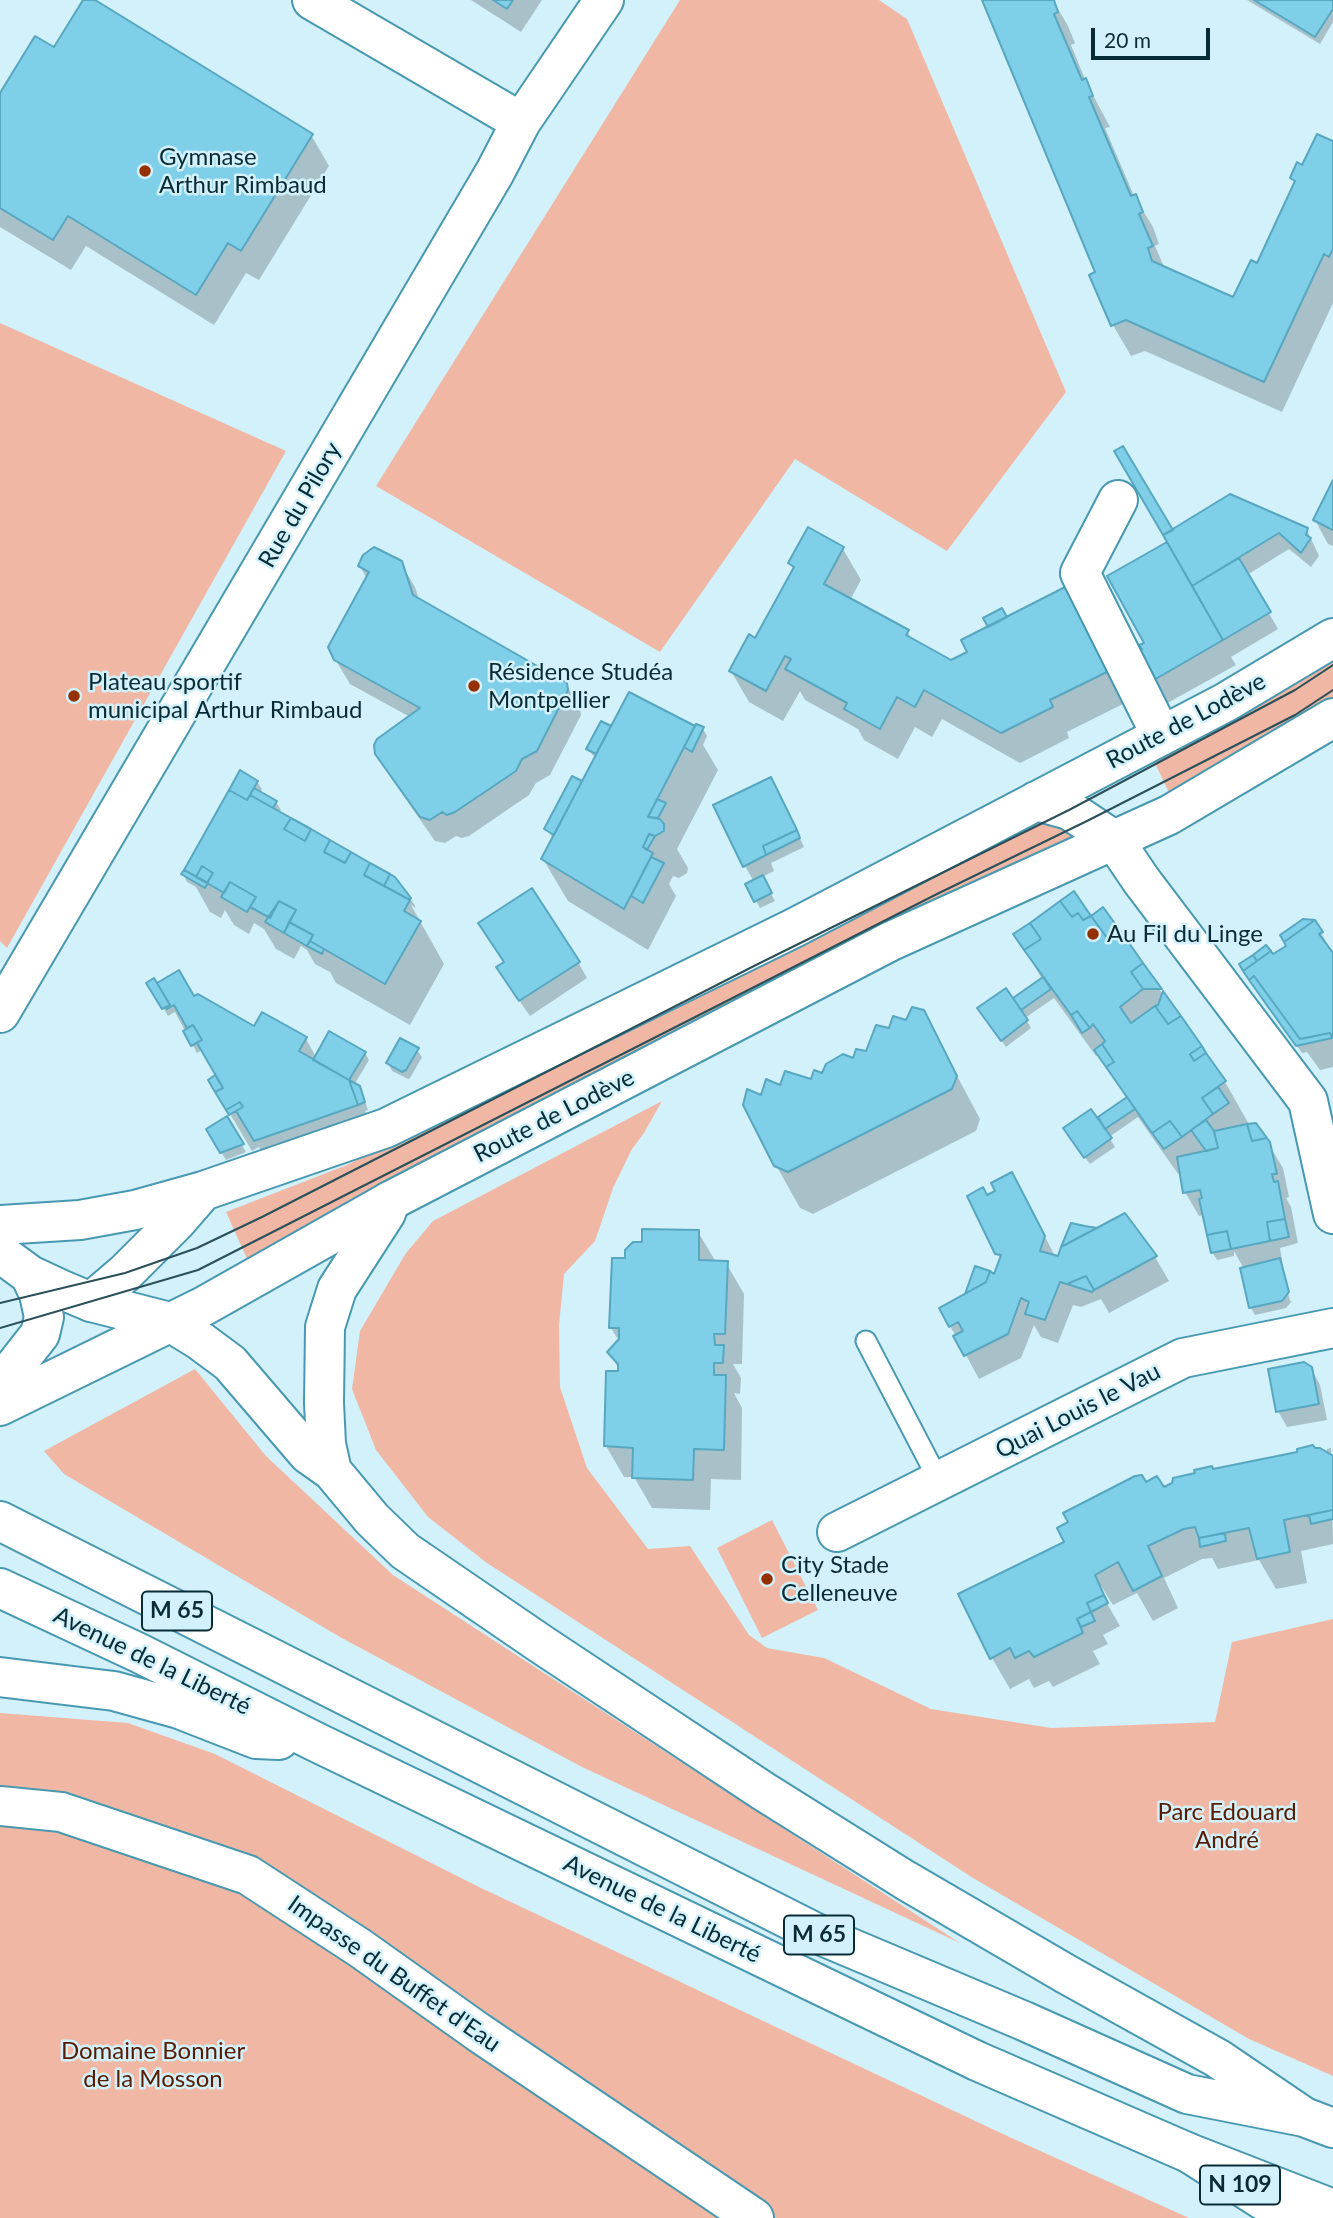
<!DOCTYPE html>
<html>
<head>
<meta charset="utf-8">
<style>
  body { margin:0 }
  #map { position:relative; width:1333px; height:2218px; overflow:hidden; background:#d2f1fb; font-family:Lato,sans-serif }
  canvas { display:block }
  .scale { position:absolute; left:1091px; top:28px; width:119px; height:32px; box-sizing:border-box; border:4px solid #082c36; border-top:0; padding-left:9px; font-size:21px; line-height:24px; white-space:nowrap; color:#082c36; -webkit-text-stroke:5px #d2f1fb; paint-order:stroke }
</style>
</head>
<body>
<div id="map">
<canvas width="1333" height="2218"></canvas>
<div class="scale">20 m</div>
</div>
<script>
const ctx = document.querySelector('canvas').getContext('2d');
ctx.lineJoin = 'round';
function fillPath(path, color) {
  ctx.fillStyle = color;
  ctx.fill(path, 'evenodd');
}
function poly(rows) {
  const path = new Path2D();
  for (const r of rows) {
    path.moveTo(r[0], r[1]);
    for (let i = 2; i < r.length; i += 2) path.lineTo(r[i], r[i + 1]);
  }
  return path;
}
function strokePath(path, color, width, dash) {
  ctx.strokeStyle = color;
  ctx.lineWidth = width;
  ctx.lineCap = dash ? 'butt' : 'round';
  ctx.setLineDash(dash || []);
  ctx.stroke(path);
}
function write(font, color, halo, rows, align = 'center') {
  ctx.font = font + ' Lato,sans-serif';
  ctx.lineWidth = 5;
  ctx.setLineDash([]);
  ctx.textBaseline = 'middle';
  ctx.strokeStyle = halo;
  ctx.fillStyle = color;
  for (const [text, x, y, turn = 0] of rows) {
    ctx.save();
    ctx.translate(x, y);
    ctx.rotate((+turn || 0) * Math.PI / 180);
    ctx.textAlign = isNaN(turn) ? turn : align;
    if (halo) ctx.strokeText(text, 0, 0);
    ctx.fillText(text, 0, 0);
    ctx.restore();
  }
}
const green = poly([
  [680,0,879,0,907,19,1066,392,947,551,795,459,660,652,376,486],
  [0,323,286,451,7,948,0,941],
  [1333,654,1333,704,1173,801,1151,755],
  [1034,817,1087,834,252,1270,226,1212,347,1165],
  [662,1101,644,1133,632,1149,613,1188,595,1241,564,1274,559,1325,560,1387,587,1468,648,1549,690,1546,749,1635,767,1648,824,1658,931,1709,1051,1728,1215,1722,1232,1642,1333,1619,1333,2076,1249,2039,973,1878,487,1563,428,1517,376,1450,352,1389,360,1331,406,1253,433,1221],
  [195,1369,266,1456,393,1575,960,1943,582,1767,340,1637,64,1474,44,1451],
  [772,1520,818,1610,762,1638,717,1548],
  [0,1713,128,1723,215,1754,479,1887,1005,2135,1189,2218,0,2218]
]);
const shadow = poly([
  [85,0,91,0,311,135,329,166,259,280,246,273,214,325,86,246,71,270,0,227,0,97,54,50],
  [471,0,542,0,521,32],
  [985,0,1053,0,1068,26,1075,43,1071,45,1087,84,1110,127,1105,128,1134,196,1153,227,1159,244,1155,246,1165,269,1234,300,1258,265,1295,184,1292,178,1333,143,1333,303,1282,412,1145,351,1131,356,1113,325,1097,273],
  [1247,0,1333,0,1333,22,1320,44],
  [1116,452,1172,532,1307,530,1319,556,1311,567,1289,549,1247,575,1278,629,1231,657,1236,665,1162,706,1136,662,1216,623],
  [1333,484,1333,546,1328,544,1315,520],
  [843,549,861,580,850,600,907,631,913,641,951,662,969,653,1006,619,1070,587,1129,701,1067,732,1069,738,1020,763,942,719,932,737,915,727,898,759,864,740,858,729,805,700,800,691,783,721,749,702,731,671,756,640,794,571,790,563],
  [400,562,415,587,419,600,566,684,580,708,581,715,550,775,536,783,529,795,469,836,462,838,456,836,445,843,435,841,391,778,377,753,410,717,350,684,335,659,367,579,360,566],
  [610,727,611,730,703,729,707,736,703,745,718,770,677,849,688,868,687,873,679,878,673,876,669,884,676,896,648,950,568,901,543,859,554,839,546,829,581,783,582,785,596,759,588,749],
  [257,782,262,789,260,793,276,802,281,810,278,813,394,878,414,904,416,908,411,905,444,964,410,1025,336,983,330,972,315,964,307,950,301,946,294,959,276,949,264,929,254,923,249,934,234,925,225,910,221,918,210,912,196,887,187,882,183,874],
  [779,795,804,847,771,863,774,871,762,877,775,901,760,908,747,885,754,882,745,866],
  [1103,910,1225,1082,1250,1126,1268,1143,1283,1168,1289,1197,1286,1198,1291,1207,1298,1243,1280,1248,1283,1266,1281,1266,1290,1301,1292,1301,1286,1308,1255,1315,1251,1308,1242,1269,1244,1269,1234,1251,1234,1256,1217,1260,1212,1252,1204,1215,1199,1216,1185,1192,1181,1172,1178,1174,1138,1117,1109,1137,1115,1147,1090,1164,1069,1136,1127,1099,1099,1054,1096,1056,1054,998,1025,1018,1031,1028,1006,1047,984,1016,1013,1000,1042,979,1029,957],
  [1321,933,1333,953,1333,1067,1320,1070,1307,1052,1302,1053,1270,1008,1268,1009,1241,965,1266,947,1273,957],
  [578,962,587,978,530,1016,507,983],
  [178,973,193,998,255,1028,306,1039,316,1057,365,1053,369,1060,354,1085,363,1096,368,1110,365,1111,373,1124,280,1182,259,1147,252,1151,210,1080,218,1076,202,1050,197,1053,175,1012,168,1016,149,983,156,985],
  [923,1012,980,1119,976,1131,813,1214,800,1208,776,1165,762,1097,781,1087,812,1081,854,1060,867,1053,890,1031],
  [417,1050,422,1057,410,1078,408,1079,392,1071,388,1063],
  [226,1119,246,1152,226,1160,208,1130],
  [987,1197,1025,1198,1056,1258,1097,1230,1124,1216,1155,1257,1169,1281,1109,1313,1101,1299,1081,1307,1073,1305,1058,1343,1041,1337,1034,1325,1021,1358,979,1379,941,1309,995,1276,1001,1260,997,1253],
  [698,1232,716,1262,726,1263,744,1294,742,1364,733,1364,741,1378,740,1394,734,1393,742,1408,741,1480,711,1479,710,1510,652,1508,634,1477,624,1477,606,1446,620,1371,609,1352,619,1341,611,1328,626,1259],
  [1311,1368,1320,1385,1327,1420,1287,1427,1278,1411],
  [1331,1448,1333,1544,1301,1551,1307,1583,1276,1589,1259,1560,1218,1569,1212,1558,1202,1559,1164,1578,1178,1608,1153,1621,1137,1593,1113,1605,1101,1586,1098,1588,1120,1626,1103,1635,1108,1644,1093,1651,1100,1664,1053,1687,1049,1681,1034,1688,1029,1679,1010,1689,992,1658,1066,1543,1146,1484,1163,1489,1213,1471,1326,1454,1327,1449]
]);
const building = poly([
  [83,0,95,0,313,134,241,251,228,243,196,295,68,216,53,240,0,208,0,93,35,36,54,47,83,0],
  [493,0,513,0,507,9,493,0],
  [982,0,1054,0,1058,12,1054,14,1082,80,1086,78,1093,96,1089,97,1131,196,1136,194,1143,212,1139,214,1153,246,1148,248,1152,261,1233,297,1251,260,1257,263,1295,181,1290,178,1297,162,1302,165,1317,134,1333,141,1333,249,1329,257,1324,254,1264,382,1126,320,1111,326,1089,275,1095,272,982,0],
  [1254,0,1333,0,1333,9,1315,37,1254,0],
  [1123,446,1173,530,1163,535,1114,451,1123,446],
  [1333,480,1333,530,1313,520,1333,480],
  [1230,494,1308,528,1306,535,1311,538,1301,553,1279,533,1192,586,1163,535,1230,494],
  [808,527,844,547,824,584,909,630,906,635,951,660,967,652,961,640,1071,584,1113,669,1050,700,1053,707,1001,733,924,690,915,707,897,697,880,729,844,709,847,703,785,669,791,659,785,656,766,691,729,671,749,634,755,638,794,567,788,563,808,527],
  [1167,542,1223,640,1147,684,1133,653,1142,649,1139,645,1144,643,1107,576,1167,542],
  [374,547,402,561,413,595,567,683,568,690,537,751,522,759,516,771,455,812,447,815,442,812,430,820,420,817,375,754,374,745,377,739,420,708,334,660,328,647,369,572,358,566,363,555,374,547],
  [1239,558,1271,612,1223,640,1192,586,1239,558],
  [1002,608,1007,617,988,627,983,618,1002,608],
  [629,692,695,726,648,817,660,819,664,824,664,831,655,836,649,834,643,847,653,853,624,909,541,859,629,692],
  [601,721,611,726,596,754,586,749,601,721],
  [696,724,704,727,692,752,684,747,696,724],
  [240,770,258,781,247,800,229,790,240,770],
  [572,776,582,781,554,835,544,829,572,776],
  [771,777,797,830,763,846,766,855,743,867,713,805,771,777],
  [254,788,277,801,273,808,250,795,254,788],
  [229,790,247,800,250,795,291,818,284,829,305,841,311,829,330,840,324,852,345,863,351,852,370,863,364,875,410,900,404,911,421,921,385,984,310,941,313,935,289,922,296,910,279,901,270,918,250,907,256,897,230,882,224,893,207,883,213,873,202,866,196,877,184,870,229,790],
  [657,799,666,803,658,818,648,817,657,799],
  [291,818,311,829,305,841,284,829,291,818],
  [797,830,800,838,766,855,763,846,797,830],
  [649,834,655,836,647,850,643,847,649,834],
  [330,840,351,852,345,863,324,852,330,840],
  [651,857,664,863,643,903,631,896,651,857],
  [370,863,390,874,384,886,364,875,370,863],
  [202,866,213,873,207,883,196,877,202,866],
  [184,870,208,883,205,888,181,874,184,870],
  [390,874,395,877,411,898,410,900,384,886,390,874],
  [763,875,772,893,754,902,745,884,763,875],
  [230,882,256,897,247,912,221,897,230,882],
  [532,888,580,962,519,1001,496,967,504,962,478,923,532,888],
  [1074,891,1091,916,1083,920,1078,913,1072,917,1060,901,1074,891],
  [279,901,296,910,284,933,265,922,279,901],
  [1060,901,1072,917,1078,913,1083,920,1091,916,1110,942,1122,933,1143,963,1131,972,1143,989,1120,1007,1131,1023,1155,1006,1168,1024,1181,1016,1202,1046,1190,1054,1194,1061,1206,1053,1226,1081,1202,1098,1213,1114,1182,1137,1170,1121,1152,1133,1106,1067,1114,1062,1102,1044,1105,1041,1093,1024,1090,1028,1077,1011,1071,1015,1024,950,1041,939,1030,923,1060,901],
  [1103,907,1122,933,1110,942,1091,916,1103,907],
  [1303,919,1315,920,1284,942,1280,935,1303,919],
  [1315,920,1323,932,1319,934,1333,953,1333,1038,1330,1033,1300,1039,1254,976,1249,980,1243,971,1271,951,1273,954,1286,946,1284,942,1315,920],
  [289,922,313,935,307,946,284,933,289,922],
  [1030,923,1041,939,1024,950,1013,934,1030,923],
  [310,941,324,949,322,954,307,946,310,941],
  [1266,945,1271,951,1257,961,1253,955,1266,945],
  [1253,955,1257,961,1243,971,1239,964,1253,955],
  [1143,963,1162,989,1143,989,1131,972,1143,963],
  [179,970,194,996,198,994,254,1026,262,1012,307,1037,299,1051,349,1080,358,1105,254,1141,236,1111,243,1107,240,1102,226,1110,215,1092,223,1088,197,1043,202,1040,193,1025,187,1028,174,1005,167,1009,166,1007,170,1005,157,983,179,970],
  [1254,976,1300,1039,1330,1033,1332,1038,1296,1046,1249,980,1254,976],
  [1043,977,1051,989,1021,1010,1013,998,1043,977],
  [154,978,170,1005,162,1009,146,983,154,978],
  [1006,988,1028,1020,1001,1041,977,1008,1006,988],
  [1163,991,1181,1016,1168,1024,1155,1006,1158,1005,1163,991],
  [912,1007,924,1010,957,1076,952,1089,788,1172,774,1166,743,1105,747,1089,761,1095,766,1079,780,1085,785,1071,811,1079,814,1070,822,1073,826,1064,843,1054,853,1058,856,1049,866,1051,876,1025,889,1028,893,1016,906,1020,912,1007],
  [1077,1011,1090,1028,1082,1033,1071,1015,1077,1011],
  [193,1025,202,1040,191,1046,183,1031,193,1025],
  [329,1031,366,1052,349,1080,313,1060,329,1031],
  [400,1038,419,1048,406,1070,402,1072,386,1063,400,1038],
  [1102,1044,1114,1062,1106,1067,1094,1050,1102,1044],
  [1202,1046,1206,1053,1194,1061,1190,1054,1202,1046],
  [215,1075,223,1088,215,1092,208,1080,215,1075],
  [349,1080,360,1086,365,1102,358,1105,349,1080],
  [1218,1087,1229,1103,1213,1114,1202,1098,1218,1087],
  [1127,1097,1135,1109,1105,1129,1098,1117,1127,1097],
  [240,1102,243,1107,229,1115,226,1110,240,1102],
  [1091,1109,1112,1138,1084,1158,1063,1128,1091,1109],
  [227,1116,244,1144,220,1153,206,1129,227,1116],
  [1206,1120,1214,1131,1218,1148,1206,1151,1191,1130,1206,1120],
  [1170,1121,1182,1137,1164,1149,1152,1133,1170,1121],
  [1256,1123,1267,1138,1252,1141,1247,1124,1256,1123],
  [1247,1124,1252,1141,1267,1138,1270,1142,1277,1174,1272,1174,1274,1182,1278,1181,1285,1219,1267,1222,1270,1241,1231,1249,1227,1231,1207,1235,1199,1199,1202,1198,1200,1190,1183,1193,1177,1157,1218,1148,1214,1131,1247,1124],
  [1012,1172,1045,1236,1040,1251,1058,1256,1061,1247,1125,1213,1157,1256,1094,1290,1086,1276,1067,1284,1060,1282,1045,1320,1025,1314,1029,1302,1021,1298,1008,1334,964,1356,953,1336,963,1331,958,1322,949,1327,939,1308,986,1282,990,1271,994,1274,1001,1255,995,1254,967,1196,983,1187,987,1195,995,1191,991,1183,1012,1172],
  [1285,1219,1289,1237,1270,1241,1267,1222,1285,1219],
  [1071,1223,1085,1226,1097,1228,1061,1247,1071,1223],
  [642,1229,699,1230,699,1260,728,1261,725,1334,714,1334,715,1345,724,1345,723,1363,714,1363,714,1375,726,1375,724,1450,694,1449,693,1480,632,1478,633,1448,604,1446,606,1371,618,1371,618,1364,607,1352,619,1339,619,1328,609,1328,612,1258,625,1258,625,1250,633,1242,642,1242,642,1229],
  [1227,1231,1231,1249,1211,1253,1207,1235,1227,1231],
  [1280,1258,1289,1292,1282,1301,1249,1308,1240,1268,1280,1258],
  [975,1266,990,1271,986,1282,965,1294,975,1266],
  [1086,1276,1094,1290,1092,1292,1067,1284,1086,1276],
  [1304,1362,1312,1367,1319,1404,1276,1412,1268,1369,1304,1362],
  [1313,1445,1315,1448,1320,1448,1333,1456,1333,1510,1284,1520,1290,1552,1257,1559,1249,1528,1199,1538,1195,1527,1184,1529,1148,1546,1162,1576,1133,1591,1118,1562,1095,1575,1104,1595,1087,1603,1091,1612,1077,1619,1083,1633,1034,1657,1029,1651,1015,1658,1010,1648,990,1659,958,1594,1064,1542,1057,1528,1068,1522,1063,1513,1135,1476,1142,1475,1146,1482,1157,1476,1164,1487,1172,1483,1173,1478,1195,1473,1194,1470,1212,1466,1213,1469,1297,1452,1297,1449,1313,1445],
  [1333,1510,1333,1519,1311,1524,1309,1515,1333,1510],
  [1225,1533,1226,1541,1200,1547,1199,1538,1225,1533],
  [1104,1595,1108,1603,1091,1612,1087,1603,1104,1595],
  [1091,1612,1095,1621,1081,1627,1077,1619,1091,1612]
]);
const lane = poly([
  [866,1341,939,1481]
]);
const street = poly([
  [312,0,521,122],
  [1118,500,1080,573,1161,735],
  [1114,840,1141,880,1308,1101,1333,1214],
  [0,1013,495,172,521,122,604,0],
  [837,1532,1183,1358,1333,1328],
  [0,1806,61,1812,248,1875,360,1948,478,2032,754,2218]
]);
const secondary = poly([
  [1036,801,1069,810,1114,840],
  [0,1225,80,1220,135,1210,203,1191],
  [91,1302,125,1273,176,1222,203,1191,386,1128,794,928,1226,702,1333,638],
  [0,1406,204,1306,390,1201,891,941,1169,815,1333,718]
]);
const primary = poly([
  [0,1253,30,1275,60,1289,91,1302,170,1322,199,1340,230,1363,308,1454,332,1471,372,1519,405,1551,541,1644,763,1791,905,1880,1066,1974,1217,2058,1304,2117],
  [0,1385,40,1334,44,1317,39,1294,30,1275],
  [332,1471,326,1444,324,1403,325,1327,337,1289,386,1213,390,1201],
  [0,1521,820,1935,1024,2021,1187,2094,1304,2117,1333,2128],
  [0,1588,139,1653,316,1742,977,2061,1189,2153,1333,2209],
  [0,1677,114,1691,179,1709,256,1739,279,1740]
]);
const highway = poly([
  [1189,2153,1291,2218]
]);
const tram = poly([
  [0,1303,125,1273,197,1248,262,1217,758,964,1069,810,1295,690,1333,665],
  [0,1328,198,1270,937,894,1087,821,1295,715,1333,690]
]);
const markers = [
  [145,171,7,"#953100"],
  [474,686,7,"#953100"],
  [74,696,7,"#953100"],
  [1093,934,7,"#953100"],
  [767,1579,7,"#953100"]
];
const shields = [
  [177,1611,70],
  [819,1935,70],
  [1240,2185,80]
];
const shieldNames = [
  ["M 65",177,1611],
  ["M 65",819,1935],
  ["N 109",1240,2185]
];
const poiNames = [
  ["Gymnase",159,157],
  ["Arthur Rimbaud",159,185],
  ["Résidence Studéa",488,672],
  ["Montpellier",488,700],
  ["Plateau sportif",88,682],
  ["municipal Arthur Rimbaud",88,710],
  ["Au Fil du Linge",1107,934],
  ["City Stade",781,1565],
  ["Celleneuve",781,1593]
];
const streetNames = [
  ["Rue du Pilory",300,505,-60],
  ["Route de Lodève",1186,721,-28],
  ["Route de Lodève",554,1116,-27],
  ["Quai Louis le Vau",1078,1411,-27],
  ["Avenue de la Liberté",152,1661,26],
  ["Avenue de la Liberté",662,1909,26],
  ["Impasse du Buffet d'Eau",394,1974,35]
];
const parkNames = [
  ["Parc Edouard",1227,1812],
  ["André",1227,1840],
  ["Domaine Bonnier",153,2051],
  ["de la Mosson",153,2079]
];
fillPath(green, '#f0b8a4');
fillPath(shadow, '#0003');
fillPath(building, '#7fcfe9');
strokePath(building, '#57a7c0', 2);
strokePath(lane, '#4798b0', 23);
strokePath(street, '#4798b0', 42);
strokePath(secondary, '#4798b0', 42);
strokePath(primary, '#4798b0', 42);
strokePath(highway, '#4798b0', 42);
strokePath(lane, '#fff', 19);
strokePath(street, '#fff', 38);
strokePath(secondary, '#fff', 38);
strokePath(primary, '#fff', 38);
strokePath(highway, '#fff', 38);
strokePath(tram, '#2b4f59', 2);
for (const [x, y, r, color] of markers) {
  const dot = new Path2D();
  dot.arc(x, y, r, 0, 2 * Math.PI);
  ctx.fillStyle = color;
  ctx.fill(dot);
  strokePath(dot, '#d2f1fb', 2.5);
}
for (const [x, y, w] of shields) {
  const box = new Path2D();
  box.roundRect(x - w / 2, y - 19.5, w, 39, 5);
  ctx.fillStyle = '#d2f1fb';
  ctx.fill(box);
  strokePath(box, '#082c36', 2);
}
write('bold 23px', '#082c36', null, shieldNames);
write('24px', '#082c36', '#d2f1fb', poiNames, 'left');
write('24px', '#082c36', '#d2f1fb', streetNames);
write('24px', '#581c03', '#d2f1fb', parkNames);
</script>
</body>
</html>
